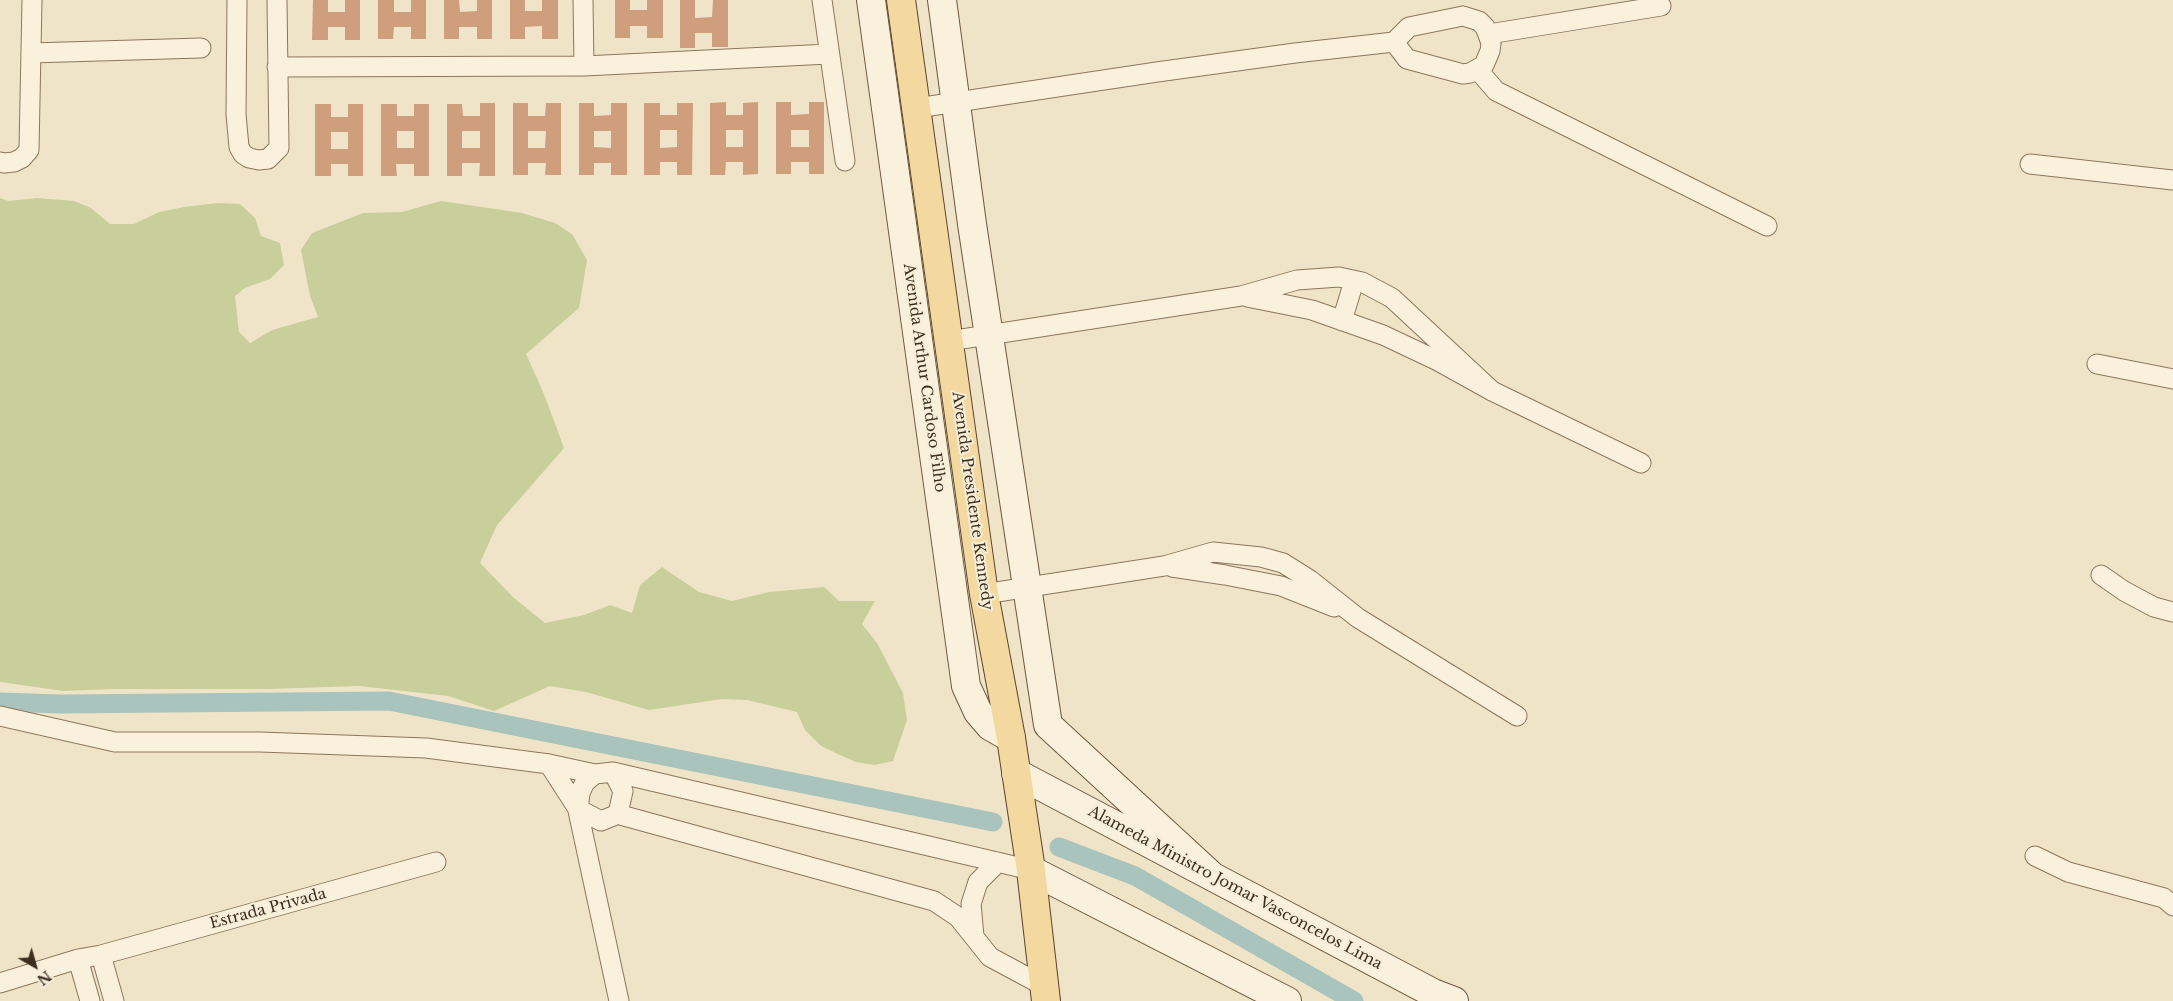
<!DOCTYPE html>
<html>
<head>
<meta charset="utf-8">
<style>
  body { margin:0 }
  #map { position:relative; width:2173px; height:1001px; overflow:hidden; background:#f0e4c8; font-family:"Libre Baskerville",serif }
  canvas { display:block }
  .north { position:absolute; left:10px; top:941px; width:50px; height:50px; -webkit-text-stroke:4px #f7eed8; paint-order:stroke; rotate:142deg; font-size:14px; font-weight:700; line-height:20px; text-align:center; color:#3d2e20 }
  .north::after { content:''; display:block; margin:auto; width:18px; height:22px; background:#3d2e20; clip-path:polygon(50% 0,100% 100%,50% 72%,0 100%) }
</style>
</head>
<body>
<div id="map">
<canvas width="2173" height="1001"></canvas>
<div class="north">N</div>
</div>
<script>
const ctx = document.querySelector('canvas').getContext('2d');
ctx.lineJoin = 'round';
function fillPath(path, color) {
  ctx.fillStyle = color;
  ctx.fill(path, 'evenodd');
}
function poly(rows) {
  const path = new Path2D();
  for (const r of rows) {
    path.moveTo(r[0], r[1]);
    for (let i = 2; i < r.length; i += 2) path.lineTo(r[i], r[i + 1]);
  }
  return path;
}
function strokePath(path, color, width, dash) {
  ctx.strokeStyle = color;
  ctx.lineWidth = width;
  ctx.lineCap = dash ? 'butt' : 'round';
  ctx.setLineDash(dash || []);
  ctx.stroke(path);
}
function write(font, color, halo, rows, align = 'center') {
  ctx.font = font + ' "Libre Baskerville",serif';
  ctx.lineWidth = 4;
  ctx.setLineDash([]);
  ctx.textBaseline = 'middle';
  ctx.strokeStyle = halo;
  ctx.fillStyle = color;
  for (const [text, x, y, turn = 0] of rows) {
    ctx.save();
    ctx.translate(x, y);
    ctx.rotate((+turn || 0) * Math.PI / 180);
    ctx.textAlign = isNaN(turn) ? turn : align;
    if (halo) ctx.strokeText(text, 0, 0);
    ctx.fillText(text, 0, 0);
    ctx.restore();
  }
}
const green = poly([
  [0,198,9,201,37,198,74,201,91,208,110,224,134,224,159,212,184,207,218,203,240,204,255,218,261,236,280,243,284,265,270,279,245,288,235,296,239,332,250,343,272,330,318,317,310,296,301,250,312,233,363,213,402,212,441,201,522,213,555,223,572,234,587,260,579,308,526,354,544,394,564,448,497,525,480,563,514,598,545,623,584,615,610,605,632,613,640,585,662,567,699,592,732,601,769,592,824,587,839,601,875,601,862,624,877,643,903,693,907,720,893,761,874,765,856,762,840,755,821,746,805,730,797,712,747,700,722,699,649,710,586,692,550,686,494,711,448,696,359,686,270,689,116,689,63,691,0,682]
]);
const canal = poly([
  [0,702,62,704,389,701,993,822],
  [1059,847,1135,876,1354,1001]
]);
const building = poly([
  [313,0,328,0,328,12,345,12,345,0,360,0,360,40,345,40,345,27,328,27,328,40,312,40],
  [378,0,394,0,394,12,411,12,411,0,426,0,426,39,411,39,411,27,394,27,393,39,378,39],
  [444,0,459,0,460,12,477,11,477,0,492,0,492,39,477,39,477,27,459,27,459,39,444,39],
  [510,0,525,0,525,11,542,11,542,0,558,0,558,39,542,39,542,26,525,27,525,39,510,39],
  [615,0,630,0,630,10,647,10,647,0,663,0,663,38,647,38,647,26,630,26,630,38,615,38],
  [680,0,695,0,695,18,712,17,713,0,728,0,728,47,712,47,712,33,695,33,695,48,680,48],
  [726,102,726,115,743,115,743,103,758,102,758,174,743,175,743,162,726,162,725,175,710,175,710,103],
  [726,130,743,130,743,147,726,147],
  [776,102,791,102,791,115,809,114,809,102,824,102,824,174,809,174,809,162,791,162,791,174,776,174],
  [791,130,809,130,809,147,791,147],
  [480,103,495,103,495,176,479,176,480,163,462,163,462,176,447,176,447,104,462,104,463,116,480,116],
  [462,131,480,131,480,148,462,148],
  [513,103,528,103,528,116,545,116,546,103,561,103,561,175,545,175,546,163,528,163,528,175,513,175],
  [528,131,546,131,545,148,528,148],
  [579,103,594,103,594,116,611,115,611,103,627,103,627,175,611,175,611,163,594,163,594,175,579,175],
  [594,131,611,131,611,148,594,147],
  [644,103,660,103,660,115,677,115,677,103,693,103,692,175,677,175,677,162,660,162,660,175,644,175],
  [660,130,677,130,677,147,660,148],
  [315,104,331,104,331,117,348,117,348,104,363,104,363,176,348,176,348,164,331,164,331,176,315,176],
  [331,132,348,132,348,149,331,149],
  [381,104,397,104,397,116,414,116,414,104,429,104,429,176,414,176,414,164,396,164,397,176,381,176],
  [397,131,414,131,414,148,397,148]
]);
const street = poly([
  [237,0,236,114,239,147,243,154,249,158,259,160,268,159,279,148,277,0],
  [583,0,584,66],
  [822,0,845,161],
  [1463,16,1479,21,1485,27,1491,43,1490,51,1484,65,1470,73,1463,74,1407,59,1394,42,1409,27,1463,16],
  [1489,34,1661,6],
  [31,53,201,48],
  [277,67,584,66,829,54],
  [1478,70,1496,91,1767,226],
  [917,108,1157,72,1295,53,1394,42],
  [0,162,4,163,14,162,22,158,29,150,32,0],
  [2030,164,2173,180],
  [1247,297,1312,310,1383,335,1438,361,1492,391,1641,463],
  [1342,321,1354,281],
  [949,341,1241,296,1297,280,1339,277,1362,282,1392,298,1492,391],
  [2097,364,2173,379],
  [1172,567,1225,575,1281,586,1334,607],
  [2101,575,2124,591,2154,607,2173,612],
  [984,594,1164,566,1213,552,1261,557,1283,563,1310,580,1358,618,1517,716],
  [0,716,115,742,260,742,426,748,549,764,595,774,613,772,1031,870],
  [549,764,578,809,601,821,618,814,623,791,613,772],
  [595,774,585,782,580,793,578,811,619,1001],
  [617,814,934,901,958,917,990,957,1044,986],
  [2035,856,2068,872,2164,898,2173,906],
  [974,936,971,904,978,882,998,862],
  [101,955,114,1001],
  [78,959,90,1001],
  [0,983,78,959,101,955,436,862]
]);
const secondary = poly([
  [871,0,966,686,978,712,990,726,1011,738],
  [942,0,972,224,1048,725,1213,877],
  [1016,773,1433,993,1454,1001],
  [1031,870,1287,1001]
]);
const primary = poly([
  [901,0,984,594,1011,738,1031,870,1046,1001]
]);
const streetNames = [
  ["Avenida Arthur Cardoso Filho",924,378,82],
  ["Avenida Presidente Kennedy",972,501,82],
  ["Alameda Ministro Jomar Vasconcelos Lima",1235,888,28],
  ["Estrada Privada",268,909,-15]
];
fillPath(green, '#c9cf9b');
strokePath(canal, '#a9c4bc', 19);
fillPath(building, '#cf9f7d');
strokePath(street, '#8d765c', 21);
strokePath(secondary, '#6f573f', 30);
strokePath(primary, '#5b4430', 30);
strokePath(street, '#faf1dc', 19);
strokePath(secondary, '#faf1dc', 28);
strokePath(primary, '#f3d9a0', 28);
write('15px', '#3d2e20', '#f7eed8', streetNames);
</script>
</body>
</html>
